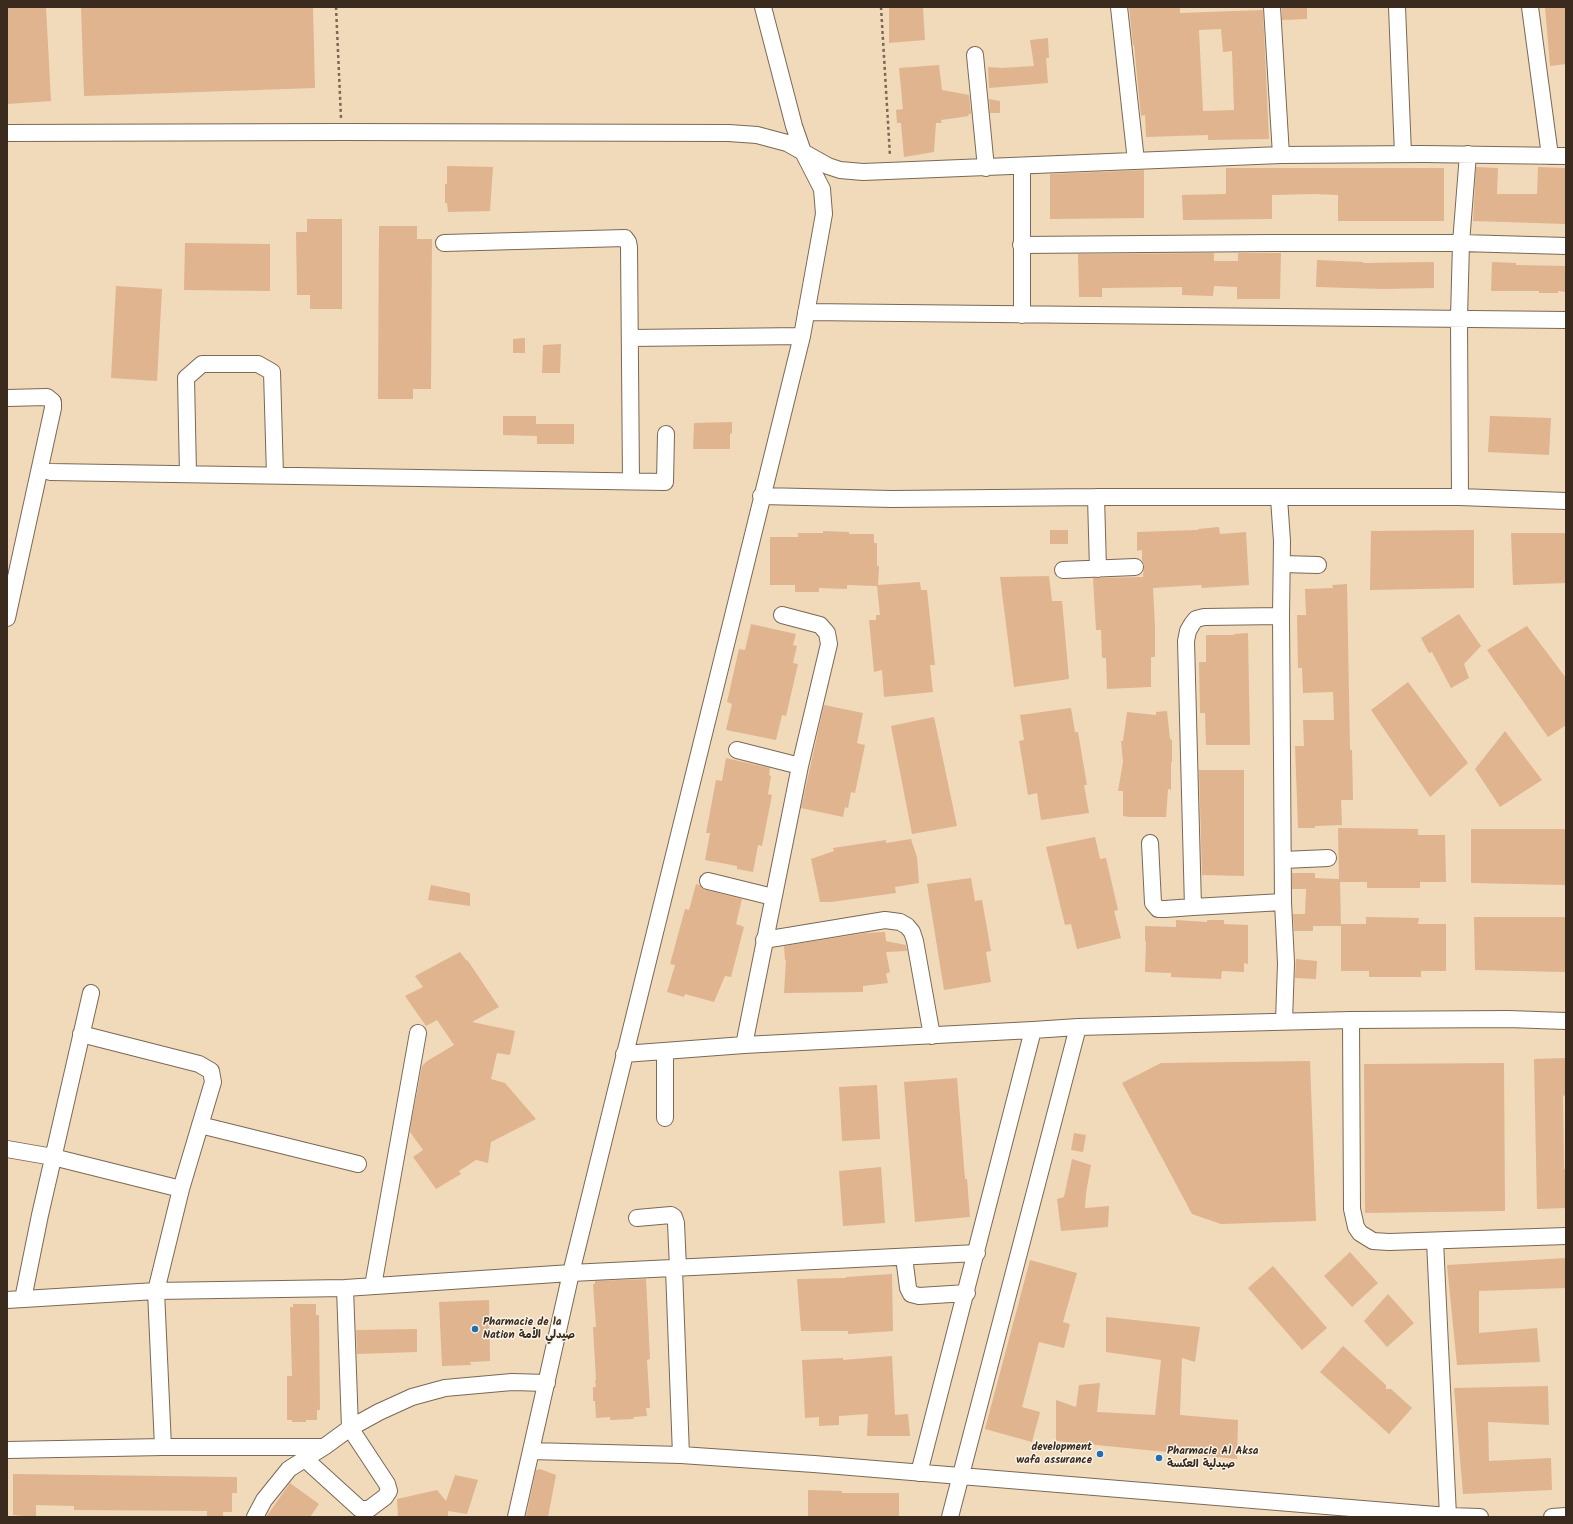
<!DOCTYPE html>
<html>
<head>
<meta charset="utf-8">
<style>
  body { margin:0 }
  #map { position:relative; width:1573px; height:1524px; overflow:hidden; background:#f1daba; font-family:Kalam,sans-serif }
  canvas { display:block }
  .frame { position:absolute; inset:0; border:8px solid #3b2a1e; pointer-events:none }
</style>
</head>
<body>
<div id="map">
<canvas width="1573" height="1524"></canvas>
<div class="frame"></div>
</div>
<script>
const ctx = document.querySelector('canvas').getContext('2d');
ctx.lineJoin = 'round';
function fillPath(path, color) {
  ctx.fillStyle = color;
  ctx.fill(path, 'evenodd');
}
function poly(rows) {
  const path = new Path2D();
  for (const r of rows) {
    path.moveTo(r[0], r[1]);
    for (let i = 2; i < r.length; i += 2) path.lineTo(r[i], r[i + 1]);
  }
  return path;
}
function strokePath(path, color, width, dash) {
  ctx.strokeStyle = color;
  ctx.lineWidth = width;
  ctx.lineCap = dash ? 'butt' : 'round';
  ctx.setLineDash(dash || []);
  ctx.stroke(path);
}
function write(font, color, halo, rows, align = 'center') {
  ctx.font = font + ' Kalam,"Playpen Sans Arabic",sans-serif';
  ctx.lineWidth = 3;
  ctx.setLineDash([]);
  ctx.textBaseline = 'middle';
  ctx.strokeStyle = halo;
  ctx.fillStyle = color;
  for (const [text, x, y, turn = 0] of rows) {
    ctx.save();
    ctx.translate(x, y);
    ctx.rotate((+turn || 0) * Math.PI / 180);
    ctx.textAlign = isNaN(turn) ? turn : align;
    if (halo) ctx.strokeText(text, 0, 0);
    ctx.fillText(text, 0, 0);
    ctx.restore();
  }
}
const building = poly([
  [7,7,46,7,51,101,7,104],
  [81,7,313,7,315,88,84,96],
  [923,7,925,40,889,43,889,8],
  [1129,7,1180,7,1180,13,1263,10,1269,139,1208,140,1208,135,1146,137,1145,115,1141,116,1134,45,1133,45],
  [1221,29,1223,52,1232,51,1234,110,1203,111,1199,30],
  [1282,7,1307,7,1307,19,1282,20],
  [1545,7,1566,7,1566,64,1550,66],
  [1048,38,1049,58,1046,58,1048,83,989,88,988,67,1002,68,1034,66,1030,40],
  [939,65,942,90,969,95,971,114,968,114,969,116,941,120,942,123,936,123,934,152,904,157,901,123,897,123,896,110,903,109,899,68],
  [989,99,1000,101,1000,113,990,113],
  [447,166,493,167,490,211,448,212,447,203,445,203,445,184,447,184],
  [1476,167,1498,168,1497,194,1537,194,1538,167,1566,168,1566,224,1473,221],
  [1226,168,1444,168,1444,221,1338,221,1338,195,1314,194,1272,195,1272,219,1183,220,1182,195,1226,194],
  [1144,170,1144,218,1050,219,1050,174],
  [307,219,342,219,342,309,310,309,310,295,297,295,296,232,307,232],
  [379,226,417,226,417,239,432,239,431,389,413,389,413,399,378,399],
  [185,243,270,244,270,291,184,290],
  [1214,253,1214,261,1238,261,1238,253,1281,253,1280,299,1237,299,1237,287,1214,286,1213,296,1182,295,1182,287,1102,288,1102,297,1079,297,1078,254],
  [1317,260,1363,262,1363,263,1434,262,1434,288,1383,289,1316,287],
  [1492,262,1516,263,1516,265,1566,266,1566,292,1558,291,1558,293,1539,293,1539,291,1491,291],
  [116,286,162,289,157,381,111,378],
  [525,338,525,353,513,353,513,339],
  [561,344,560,373,542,373,543,345],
  [503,416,536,416,536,424,574,424,574,444,537,444,537,436,503,435],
  [1490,416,1551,418,1549,455,1488,452],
  [732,422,732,433,730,434,730,449,693,449,694,423],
  [1219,527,1220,534,1246,532,1249,585,1202,588,1201,585,1153,588,1155,627,1155,657,1151,657,1151,687,1107,689,1106,658,1102,658,1101,630,1096,630,1093,578,1143,577,1144,566,1142,561,1142,550,1137,551,1137,532,1198,530,1198,529],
  [1050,530,1068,530,1068,544,1050,544],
  [1474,530,1474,588,1370,590,1371,531],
  [823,531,849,532,849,534,874,534,874,543,877,543,877,566,879,566,878,585,920,582,921,590,927,590,935,665,930,665,933,692,884,697,882,670,874,672,869,620,876,620,876,615,880,615,877,586,847,585,847,589,819,588,819,592,795,592,795,585,770,585,770,537,798,537,798,533,823,533],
  [1511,533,1566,533,1566,583,1513,585],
  [1049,576,1052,601,1062,601,1069,679,1014,687,1000,577],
  [1347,584,1350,750,1352,750,1353,800,1341,800,1342,825,1315,826,1315,828,1298,828,1295,746,1304,746,1303,720,1334,720,1333,692,1303,693,1302,668,1298,668,1297,615,1306,615,1305,589,1333,588,1332,585],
  [1459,614,1481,646,1464,664,1469,678,1451,688,1432,652,1429,653,1421,638],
  [751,624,796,634,793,645,797,646,793,663,798,664,786,716,782,715,776,740,726,730,732,704,727,702,739,649,745,650],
  [1527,626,1566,678,1566,725,1548,737,1487,650],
  [1248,633,1250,745,1206,745,1205,713,1200,713,1199,662,1206,662,1206,635,1234,635,1234,634],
  [1408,682,1468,763,1430,797,1371,710],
  [824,705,863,713,857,743,865,745,855,793,851,792,848,808,845,807,843,817,801,808],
  [1071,708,1075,732,1078,732,1087,785,1084,785,1089,813,1041,820,1037,793,1028,795,1019,741,1024,740,1020,715],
  [1167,711,1170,739,1172,740,1172,762,1171,762,1171,790,1168,789,1166,817,1130,817,1123,816,1123,791,1118,791,1123,762,1121,741,1123,741,1127,712,1156,715,1156,712],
  [934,717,957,826,912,834,891,726],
  [1505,731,1542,780,1500,807,1475,769],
  [726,758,770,768,769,775,771,776,768,794,772,795,762,846,758,845,753,872,737,869,737,866,705,860,710,833,706,833,716,780,722,781],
  [1199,770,1244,770,1244,876,1202,875],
  [1338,828,1418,829,1418,835,1445,835,1446,882,1420,882,1420,888,1367,888,1367,882,1340,882,1341,926,1313,926,1313,931,1294,931,1293,914,1305,914,1306,889,1292,889,1292,873,1315,873,1315,878,1339,879],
  [1471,829,1566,829,1566,885,1471,883],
  [1095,837,1100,859,1106,858,1118,910,1114,911,1121,938,1077,949,1071,924,1065,925,1046,847],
  [911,839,917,857,919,883,895,887,896,893,831,902,820,902,811,859,834,851,833,848,886,840,886,843],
  [971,878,975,901,982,900,991,951,986,952,991,982,944,990,927,884],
  [696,884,700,885,706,890,742,899,736,924,744,927,731,977,725,976,714,1002,685,994,684,997,667,992,675,965,670,964,685,909,689,910],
  [431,885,470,893,470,906,428,900],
  [1366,917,1419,918,1418,924,1446,924,1446,971,1421,971,1421,977,1369,977,1369,971,1341,971,1341,924,1366,924],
  [1474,917,1566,917,1566,972,1475,970],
  [1176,920,1207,922,1207,920,1224,920,1224,924,1248,925,1248,964,1244,963,1244,972,1222,971,1221,979,1171,977,1171,973,1145,972,1146,941,1145,941,1145,926,1176,927],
  [885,932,886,941,906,945,907,951,886,952,890,972,886,974,888,983,863,986,863,992,784,993,786,960,785,960,784,946,865,933],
  [460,952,466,960,468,961,499,1007,472,1022,515,1031,510,1055,497,1053,491,1079,505,1083,536,1119,491,1142,488,1163,476,1160,459,1171,461,1174,436,1189,413,1157,423,1150,410,1132,411,1124,422,1066,427,1061,454,1045,437,1020,426,1026,405,996,423,987,415,976],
  [1296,959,1317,961,1316,979,1295,978],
  [1566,1058,1566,1095,1563,1096,1564,1169,1566,1169,1566,1208,1537,1209,1534,1059],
  [1310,1061,1316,1221,1221,1224,1192,1214,1122,1083,1161,1063],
  [1504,1063,1505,1211,1365,1213,1364,1064],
  [957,1078,965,1179,967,1179,970,1217,915,1222,904,1082],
  [877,1085,880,1139,842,1141,839,1087],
  [1074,1133,1086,1135,1083,1152,1071,1150],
  [1072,1159,1091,1165,1086,1193,1085,1208,1109,1206,1108,1227,1061,1231,1057,1199,1064,1197],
  [881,1167,885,1223,843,1226,839,1171],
  [1350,1252,1378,1283,1352,1307,1324,1276],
  [1566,1258,1566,1288,1479,1291,1479,1333,1537,1328,1540,1362,1457,1365,1447,1265],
  [1030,1260,1077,1273,1063,1322,1070,1324,1064,1348,1039,1342,1022,1407,1040,1412,1032,1442,985,1429],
  [1273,1266,1327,1328,1302,1350,1248,1288],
  [892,1274,893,1331,848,1334,848,1331,801,1331,797,1279,846,1278,846,1277],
  [646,1279,650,1359,647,1360,650,1408,646,1408,647,1416,633,1417,634,1419,610,1420,610,1417,596,1418,595,1401,593,1401,593,1387,596,1387,595,1380,596,1380,593,1327,596,1327,593,1284,595,1284,595,1281],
  [1388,1294,1414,1323,1387,1347,1364,1321],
  [489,1300,490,1361,470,1362,471,1365,442,1366,439,1302],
  [293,1304,316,1304,316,1315,319,1315,320,1410,317,1410,317,1420,306,1420,306,1422,292,1422,292,1420,287,1420,287,1376,292,1376,290,1307,293,1307],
  [1106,1317,1200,1327,1195,1362,1182,1358,1180,1415,1238,1420,1237,1459,1056,1441,1056,1400,1076,1407,1079,1385,1100,1383,1097,1412,1155,1415,1161,1360,1106,1352],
  [417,1329,417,1352,357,1354,356,1330],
  [1343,1346,1386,1385,1386,1389,1391,1389,1412,1408,1389,1434,1320,1372],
  [892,1356,895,1415,908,1414,910,1436,867,1436,868,1414,839,1416,839,1425,819,1426,819,1417,805,1418,802,1360,843,1358,843,1360],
  [1548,1386,1549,1425,1488,1422,1489,1461,1551,1458,1552,1490,1463,1494,1454,1388],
  [540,1469,556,1475,548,1517,526,1517,536,1470],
  [13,1474,237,1477,237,1493,232,1493,232,1512,223,1512,223,1517,207,1517,207,1511,74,1510,74,1506,36,1505,36,1517,24,1517,24,1516,13,1515],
  [455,1475,478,1480,467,1514,448,1511,448,1517,398,1517,397,1499,437,1490,446,1501],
  [290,1483,319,1504,310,1517,266,1517],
  [808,1490,842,1491,842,1493,899,1493,899,1517,808,1517]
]);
const path = poly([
  [336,7,341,118],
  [881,7,890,156]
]);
const minor = poly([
  [1119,7,1136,161],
  [1272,7,1281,155],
  [1397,7,1403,154],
  [1530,7,1550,156],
  [975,55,986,168],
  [7,133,342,132,729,133,757,135,787,143,828,166,840,170,863,172,1281,155,1423,154,1566,156],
  [444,243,625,238,628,242,629,247,631,481],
  [1021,245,1272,243,1461,243,1566,246],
  [806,312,1566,320],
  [1022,315,1022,166],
  [630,338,802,336],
  [7,398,47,397,53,402,53,408,7,618],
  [50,472,665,482,666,434],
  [188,474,186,378,202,364,258,364,272,372,275,475],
  [761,496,892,499,1096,497,1460,497,1566,501],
  [1096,497,1098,569],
  [1460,497,1459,318,1461,243,1468,154],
  [1279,498,1282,541,1281,616,1283,902,1286,963,1284,1021],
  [1282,564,1318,565],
  [1063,570,1135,567],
  [1281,616,1204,617,1196,619,1192,624,1188,631,1186,641,1193,907,1283,902],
  [737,750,800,766],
  [1150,843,1153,903,1158,909,1165,909,1193,907],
  [1283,860,1328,858],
  [708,881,773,897],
  [764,940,885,920,900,922,907,926,912,932,915,941,932,1036],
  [1351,1020,1352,1209,1356,1227,1360,1233,1373,1241,1389,1242,1566,1236],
  [81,1034,199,1064,211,1071,213,1082,181,1189],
  [744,1045,800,766,829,644,827,633,820,625,782,615],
  [665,1052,665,1118],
  [624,1054,744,1045,1033,1030,1078,1027,1351,1020,1508,1019,1566,1021],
  [200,1125,358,1164],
  [7,1149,53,1157,181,1189,156,1291,163,1447],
  [637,1218,671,1215,674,1217,676,1223,678,1268],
  [1435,1241,1448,1516],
  [904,1257,908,1288,911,1294,919,1296,967,1293],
  [674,1269,681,1455],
  [373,1286,418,1033],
  [23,1299,40,1215,91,993],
  [7,1300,156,1291,345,1288,571,1273,977,1253],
  [7,1450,163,1447,323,1447],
  [531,1451,681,1455,814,1464,1448,1516,1480,1517],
  [305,1459,360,1509,369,1509,385,1497,389,1491,387,1484,350,1428,345,1288],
  [919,1473,1033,1030],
  [255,1517,264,1500,289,1469,324,1447,350,1428,379,1412,412,1397,445,1388,512,1382,547,1383],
  [516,1517,571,1273,802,336,824,214,822,189,803,152,794,126,763,7],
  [950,1517,1078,1027],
  [1552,1517,1566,1516]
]);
const markers = [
  [475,1329,4,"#1f6fb2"],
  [1100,1454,4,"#1f6fb2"],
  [1159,1458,4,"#1f6fb2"]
];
const poiNames = [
  ["Pharmacie de la",483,1323],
  ["Nation صيدلي الأمة",483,1336],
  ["development",1092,1448,"right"],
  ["wafa assurance",1092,1461,"right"],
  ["Pharmacie Al Aksa",1167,1452],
  ["صيدلية العكسة",1167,1465]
];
fillPath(building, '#dfb48f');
strokePath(minor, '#7b6855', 18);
strokePath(path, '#7b6855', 2.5, [3, 3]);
strokePath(minor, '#fff', 16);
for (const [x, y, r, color] of markers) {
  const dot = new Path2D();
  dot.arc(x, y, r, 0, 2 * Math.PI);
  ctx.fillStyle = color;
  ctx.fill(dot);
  strokePath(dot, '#f7f3e8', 1.5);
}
write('bold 11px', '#3b2a1e', '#f7f3e8', poiNames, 'left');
</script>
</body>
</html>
